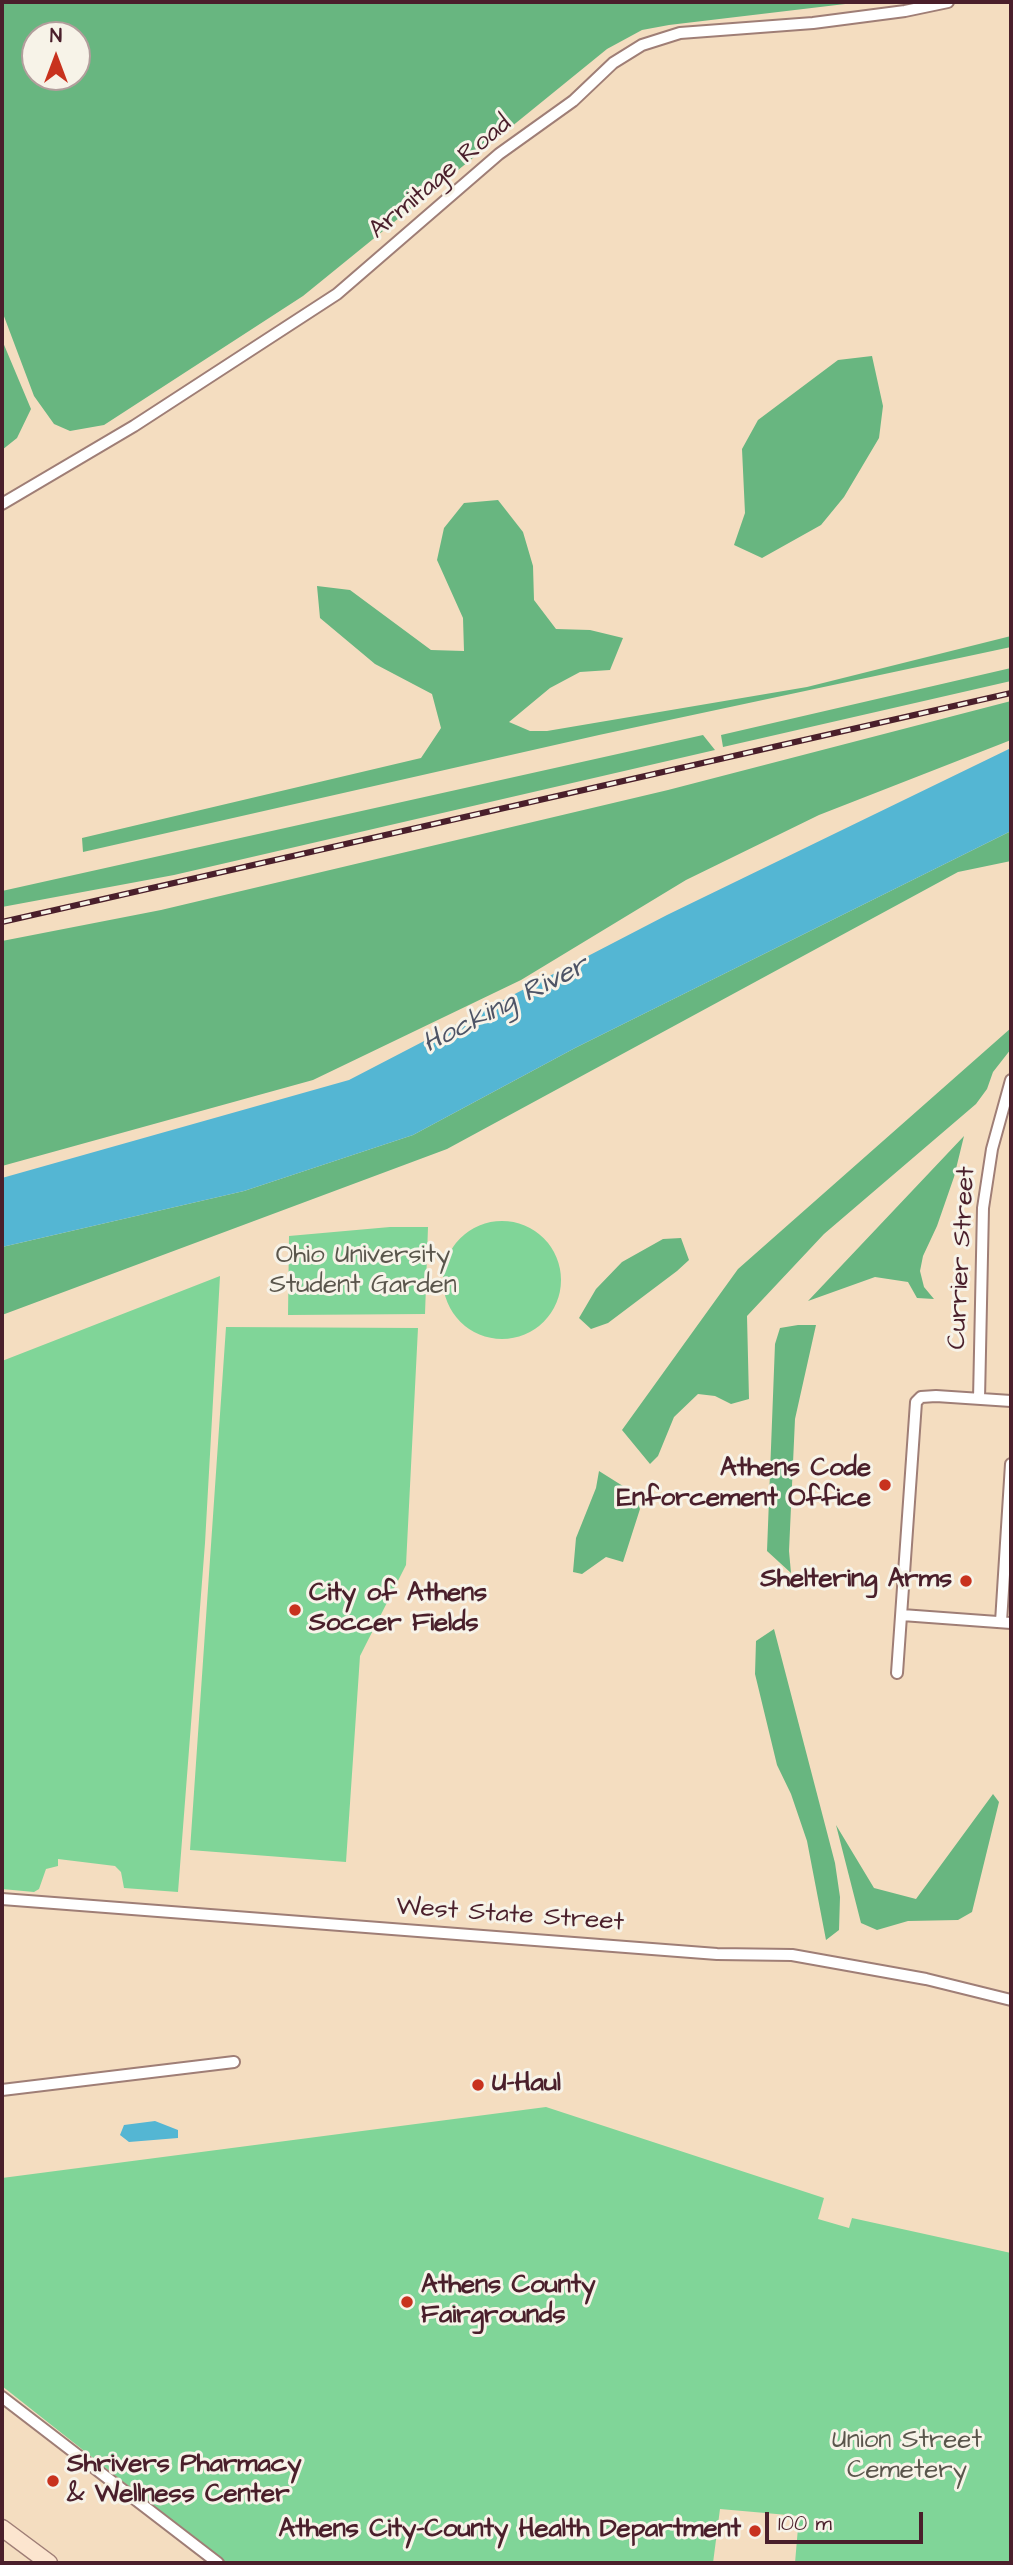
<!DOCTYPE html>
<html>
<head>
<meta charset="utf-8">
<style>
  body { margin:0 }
  #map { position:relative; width:1013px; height:2565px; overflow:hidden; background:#f4ddc0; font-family:"Architects Daughter",sans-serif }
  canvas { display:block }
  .frame { position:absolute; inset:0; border:4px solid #4a1f2b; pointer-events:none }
  .north { position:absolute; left:21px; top:21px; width:70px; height:70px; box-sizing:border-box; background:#f7f3e8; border:2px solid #b29e9c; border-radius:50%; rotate:0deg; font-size:19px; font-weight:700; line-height:28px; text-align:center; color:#4a1f2b }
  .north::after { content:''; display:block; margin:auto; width:24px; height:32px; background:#c8321e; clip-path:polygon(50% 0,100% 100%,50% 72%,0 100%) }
  .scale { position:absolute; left:765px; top:2512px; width:158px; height:32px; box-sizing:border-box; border:4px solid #4a1f2b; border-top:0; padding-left:9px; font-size:21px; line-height:24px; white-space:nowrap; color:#4a1f2b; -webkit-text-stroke:5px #f7f3e8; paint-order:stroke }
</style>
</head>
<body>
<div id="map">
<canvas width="1013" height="2565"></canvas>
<div class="frame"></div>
<div class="north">N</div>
<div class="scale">100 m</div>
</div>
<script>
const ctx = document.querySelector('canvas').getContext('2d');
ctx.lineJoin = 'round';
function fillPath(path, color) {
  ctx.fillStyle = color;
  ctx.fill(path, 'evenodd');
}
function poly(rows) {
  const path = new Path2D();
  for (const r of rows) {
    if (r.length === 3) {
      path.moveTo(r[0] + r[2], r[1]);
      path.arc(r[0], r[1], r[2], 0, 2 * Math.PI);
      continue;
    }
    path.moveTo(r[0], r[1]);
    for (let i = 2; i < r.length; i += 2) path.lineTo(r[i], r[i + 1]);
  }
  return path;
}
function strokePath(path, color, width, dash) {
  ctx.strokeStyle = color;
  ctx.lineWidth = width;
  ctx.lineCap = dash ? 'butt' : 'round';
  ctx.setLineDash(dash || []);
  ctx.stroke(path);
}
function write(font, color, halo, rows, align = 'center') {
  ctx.font = font + ' "Architects Daughter",sans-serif';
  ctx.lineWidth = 6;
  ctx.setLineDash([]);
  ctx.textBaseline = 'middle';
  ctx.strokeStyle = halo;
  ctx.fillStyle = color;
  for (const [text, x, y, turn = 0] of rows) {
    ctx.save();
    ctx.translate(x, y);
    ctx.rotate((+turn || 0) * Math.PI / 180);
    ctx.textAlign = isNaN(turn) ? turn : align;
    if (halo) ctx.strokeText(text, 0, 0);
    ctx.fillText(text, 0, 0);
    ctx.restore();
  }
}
const green = poly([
  [502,1280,59],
  [390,1227,428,1227,425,1314,288,1315,289,1236],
  [220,1276,205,1543,178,1892,124,1888,121,1872,115,1866,58,1859,58,1866,46,1869,39,1889,34,1892,2,1889,2,1361],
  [226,1327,418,1328,406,1565,360,1656,346,1862,190,1850],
  [546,2107,824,2198,818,2219,849,2228,852,2218,1011,2253,1011,2563,795,2563,799,2516,720,2509,713,2563,226,2563,2,2386,2,2178]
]);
const forest = poly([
  [2,2,862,2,669,25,642,30,607,49,303,296,104,425,70,431,54,424,34,396,2,311],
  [77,35,77,77,35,77,35,35],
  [2,340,31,409,17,438,2,450],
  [872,356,883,406,879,438,844,497,821,525,762,558,734,545,745,513,742,449,758,420,838,360],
  [498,500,523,532,533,566,534,600,556,629,590,630,623,638,610,670,580,672,550,688,509,722,530,731,547,731,807,687,1011,636,1011,647,599,735,83,852,82,838,421,758,441,728,432,694,375,664,320,618,317,586,350,590,431,650,464,651,463,618,437,560,444,528,464,503],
  [1011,668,1011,681,723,747,721,735],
  [1011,701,1011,740,819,815,686,880,521,980,313,1080,2,1166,2,941,161,910,668,790],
  [703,735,715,750,174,875,2,907,2,891],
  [1011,831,1011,861,958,872,447,1149,2,1315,2,1247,244,1191,413,1135,575,1048],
  [1011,1028,1011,1049,993,1072,987,1089,976,1104,824,1234,747,1316,749,1399,731,1404,715,1396,698,1394,674,1417,658,1456,650,1464,622,1430,738,1269],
  [964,1136,954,1177,937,1226,923,1256,920,1271,924,1287,934,1299,917,1298,908,1282,875,1277,808,1301],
  [681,1238,689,1260,677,1271,608,1323,591,1329,579,1318,596,1289,622,1262,663,1239],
  [798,1325,816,1325,795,1419,789,1551,791,1573,767,1551,775,1344,780,1328],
  [599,1471,634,1493,640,1509,623,1562,606,1557,582,1574,573,1572,576,1538,596,1488],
  [774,1629,835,1863,840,1897,839,1930,826,1940,807,1841,791,1794,777,1765,755,1674,756,1641],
  [993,1794,999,1802,972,1912,958,1920,908,1921,877,1930,861,1923,836,1825,874,1888,916,1899]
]);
const water = poly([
  [1011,748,1011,831,575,1048,413,1135,244,1191,2,1247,2,1178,349,1080,667,915],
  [155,2121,178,2130,178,2138,129,2142,120,2135,124,2125]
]);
const street = poly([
  [2,504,134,426,337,294,499,154,573,101,613,63,642,45,680,33,813,23,905,11,948,2],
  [979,1399,983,1208,992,1149,1011,1080],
  [902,1615,1011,1623],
  [1001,1622,1011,1464],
  [897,1673,916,1402,921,1397,936,1396,1011,1401],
  [2,1899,717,1954,792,1955,926,1979,1011,2000],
  [2,2090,234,2062],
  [2,2397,218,2563]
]);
const secondary = poly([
  [2,2528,49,2563]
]);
const rail = poly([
  [2,922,1011,693]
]);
const markers = [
  [885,1485,7,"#c8321e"],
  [966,1581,7,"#c8321e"],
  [295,1610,7,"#c8321e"],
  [478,2085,7,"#c8321e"],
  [407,2302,7,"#c8321e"],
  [53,2481,7,"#c8321e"],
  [755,2531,7,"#c8321e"]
];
const streetNames = [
  ["Armitage Road",441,178,-40],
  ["Currier Street",963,1258,-87],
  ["West State Street",510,1916,4]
];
const parkNames = [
  ["Ohio University",363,1257],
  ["Student Garden",363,1287],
  ["Union Street",907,2442],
  ["Cemetery",907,2472]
];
const poiNames = [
  ["Athens Code",871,1470,"right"],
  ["Enforcement Office",871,1500,"right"],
  ["Sheltering Arms",952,1581,"right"],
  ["City of Athens",309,1595],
  ["Soccer Fields",309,1625],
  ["U-Haul",492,2085],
  ["Athens County",421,2287],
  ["Fairgrounds",421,2317],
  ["Shrivers Pharmacy",67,2466],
  ["& Wellness Center",67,2496],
  ["Athens City-County Health Department",741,2531,"right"]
];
const waterNames = [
  ["Hocking River",506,1006,-27]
];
fillPath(green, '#80d598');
fillPath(forest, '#68b680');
fillPath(water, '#54b6d3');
strokePath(street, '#9f7e76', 14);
strokePath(secondary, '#9f7e76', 19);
strokePath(street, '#fff', 10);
strokePath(secondary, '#fce5cf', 16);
strokePath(rail, '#4a1f2b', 6);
strokePath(rail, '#f7f3e8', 3.5, [10]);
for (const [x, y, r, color] of markers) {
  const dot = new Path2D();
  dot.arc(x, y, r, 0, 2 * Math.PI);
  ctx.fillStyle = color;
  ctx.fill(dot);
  strokePath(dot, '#f7f3e8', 2.5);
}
write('26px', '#4a1f2b', '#f7f3e8', streetNames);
write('26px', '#5a564c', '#f7f3e8', parkNames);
write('bold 26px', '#4a1f2b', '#f7f3e8', poiNames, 'left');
write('italic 28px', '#4e5466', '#f7f3e8', waterNames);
</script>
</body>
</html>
